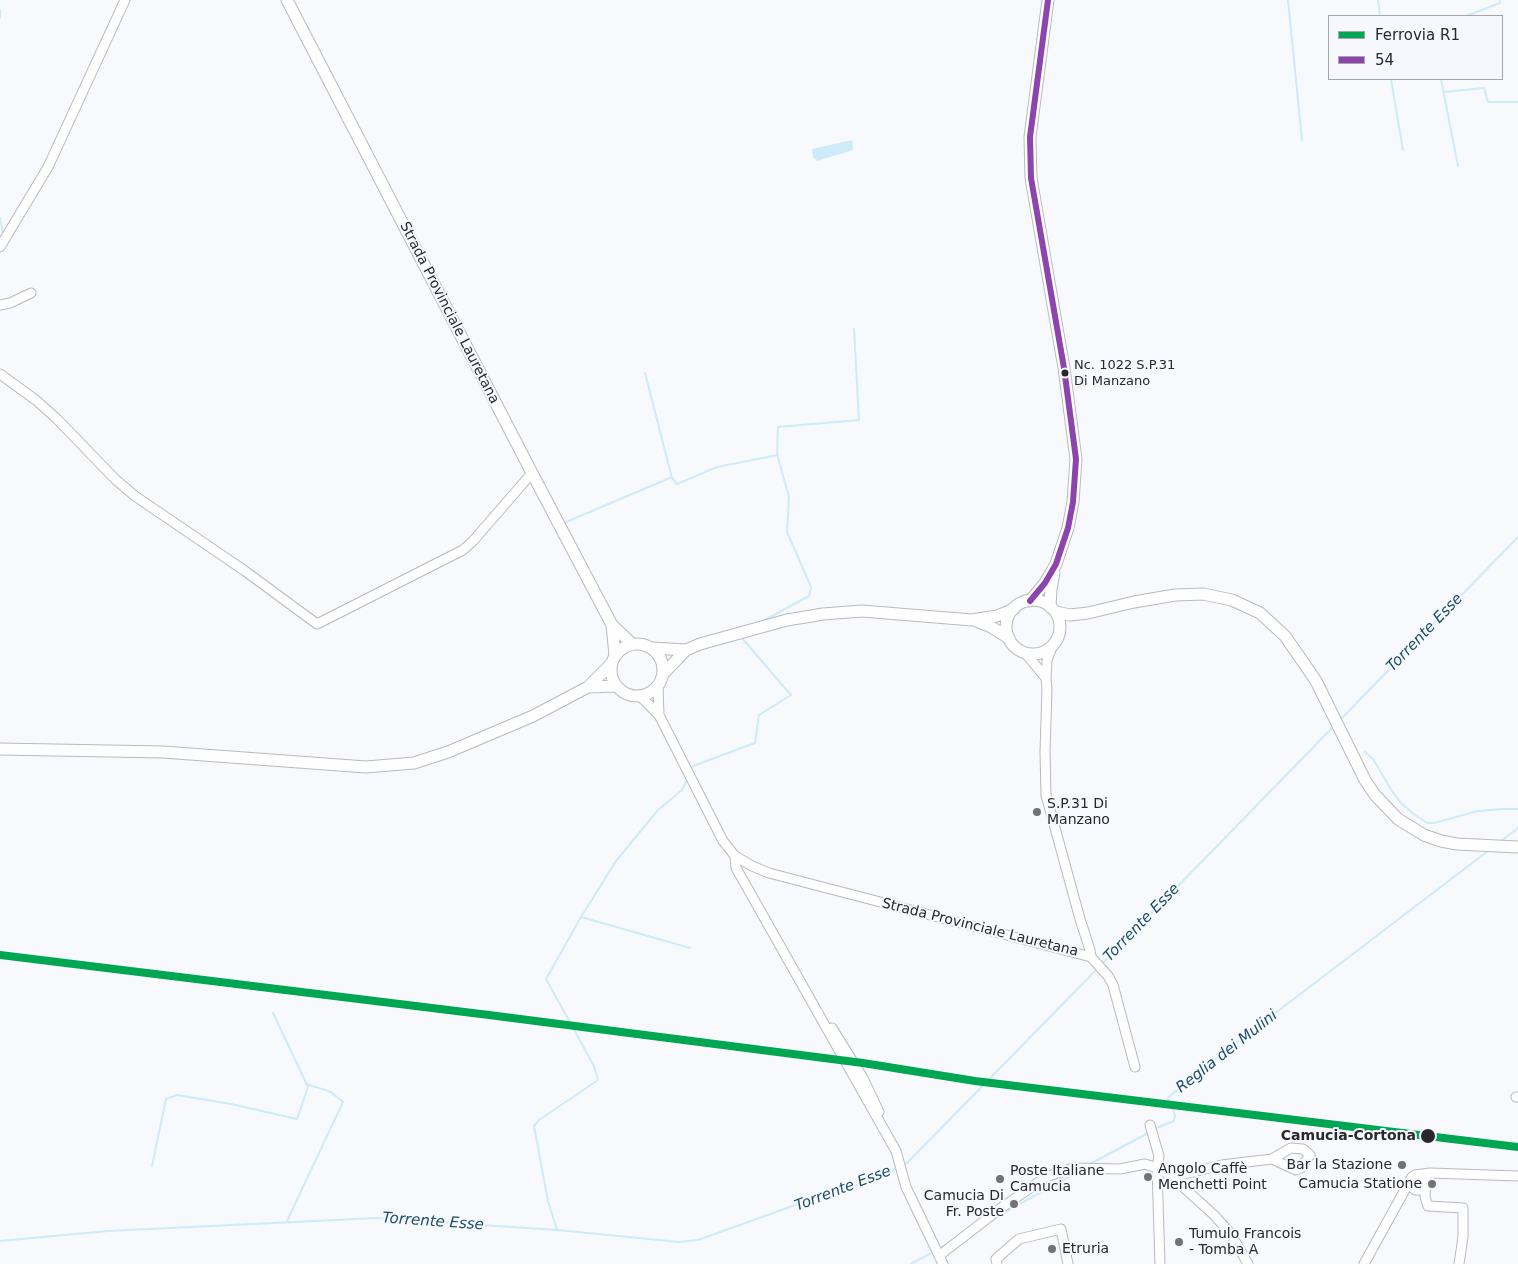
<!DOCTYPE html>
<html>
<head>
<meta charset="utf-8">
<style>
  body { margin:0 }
  #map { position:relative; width:1518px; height:1264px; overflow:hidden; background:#f8f9fd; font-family:"DejaVu Sans",sans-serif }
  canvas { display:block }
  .legend { position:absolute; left:1328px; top:15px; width:175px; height:65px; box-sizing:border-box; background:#f7f8fe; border:1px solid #a5a5aa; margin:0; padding:6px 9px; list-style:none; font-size:15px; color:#29292d }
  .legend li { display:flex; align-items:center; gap:10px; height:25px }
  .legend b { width:25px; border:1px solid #a5a5aa }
</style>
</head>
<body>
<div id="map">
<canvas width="1518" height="1264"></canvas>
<ul class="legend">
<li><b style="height:6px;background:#00a651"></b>Ferrovia R1</li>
<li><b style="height:6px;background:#8e44ad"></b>54</li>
</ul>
</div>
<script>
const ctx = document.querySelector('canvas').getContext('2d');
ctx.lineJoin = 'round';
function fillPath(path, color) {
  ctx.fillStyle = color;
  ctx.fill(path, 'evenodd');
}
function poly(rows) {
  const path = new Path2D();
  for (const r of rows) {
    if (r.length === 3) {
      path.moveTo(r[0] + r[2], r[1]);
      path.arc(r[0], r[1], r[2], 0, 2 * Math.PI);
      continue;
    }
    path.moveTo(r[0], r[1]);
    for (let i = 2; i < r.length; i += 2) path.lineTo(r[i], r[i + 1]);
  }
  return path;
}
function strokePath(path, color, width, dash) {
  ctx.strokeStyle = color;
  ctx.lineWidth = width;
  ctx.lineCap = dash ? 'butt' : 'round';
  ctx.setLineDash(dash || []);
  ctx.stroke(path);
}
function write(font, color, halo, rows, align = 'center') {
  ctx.font = font + ' "DejaVu Sans",sans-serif';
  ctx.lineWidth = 4;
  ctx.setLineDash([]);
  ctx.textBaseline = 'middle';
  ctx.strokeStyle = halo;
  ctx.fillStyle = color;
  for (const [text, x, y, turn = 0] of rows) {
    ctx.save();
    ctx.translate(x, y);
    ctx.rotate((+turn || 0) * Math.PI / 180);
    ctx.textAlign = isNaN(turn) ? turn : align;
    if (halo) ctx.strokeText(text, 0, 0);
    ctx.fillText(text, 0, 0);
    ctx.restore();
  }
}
const water = poly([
  [852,140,853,150,817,161,813,157,812,149]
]);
const stream = poly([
  [1288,0,1302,140],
  [1378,0,1380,16],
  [0,10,0,17],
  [1466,16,1500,3,1500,0],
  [1391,79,1403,150],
  [1441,79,1458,166],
  [1444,92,1484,88,1488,102,1518,102],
  [0,218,3,234],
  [645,373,672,478,677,484,717,467,778,455],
  [566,522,672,477],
  [763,621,809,596,811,587,787,532,789,497,777,454,778,427,859,420,854,329],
  [1340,720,1518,537],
  [1365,752,1373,759,1392,791,1401,803,1415,815,1427,823,1434,823,1478,811,1502,809,1518,809],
  [690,771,693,766,755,743,759,715,791,695,741,637],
  [1500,842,1518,828],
  [581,917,690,948],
  [1102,964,1333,727],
  [1154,1129,1174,1121,1175,1115,1168,1098,1184,1084,1271,1015,1278,1011,1488,851],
  [1090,1164,1150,1132],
  [904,1165,908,1162,1097,969],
  [152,1166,166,1099,177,1095,231,1104,297,1119,308,1087,273,1013],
  [996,1217,1078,1172],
  [287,1221,343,1102,331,1092,306,1084],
  [557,1230,548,1201,534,1126,539,1120,598,1080,594,1066,546,979,581,917,616,861,658,810,682,790,688,778],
  [0,1241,108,1231,376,1218,557,1230,679,1242,698,1240,815,1198,871,1181,898,1168],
  [940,1248,949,1243],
  [911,1264,933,1252]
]);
const minor = poly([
  [0,247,48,167,125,0],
  [0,305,10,303,31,293],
  [0,374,37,401,57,419,116,480,135,496,245,571,317,624,463,550,473,541,532,473],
  [1052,647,1047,660,1046,678,1047,689,1045,752,1046,795,1080,919,1090,950,1091,957],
  [1026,654,1046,678],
  [658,686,659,715],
  [641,697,659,715,723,841,735,856,752,866,769,873,1091,957,1108,976,1113,985,1135,1067],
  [735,856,736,868,744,882,896,1151,906,1187,943,1264],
  [832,1028,863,1078,879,1112],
  [1516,1097,1518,1097],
  [1150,1125,1159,1156,1157,1168,1160,1264],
  [1422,1175,1426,1180,1425,1197,1428,1206,1463,1208,1463,1237,1459,1264],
  [1172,1177,1222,1165,1272,1159,1296,1170,1301,1168,1310,1155,1303,1149,1291,1148,1272,1159],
  [1410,1180,1411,1186,1415,1190,1421,1190,1426,1186],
  [940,1255,1001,1208,1046,1177,1073,1168,1120,1169,1145,1164,1157,1168,1172,1177,1214,1215,1231,1234,1248,1264],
  [997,1264,996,1259,1019,1239,1061,1229,1068,1264],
  [1364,1264,1412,1177,1415,1175,1430,1173,1518,1176]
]);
const major = poly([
  [287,0,532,473,612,625,632,644],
  [1033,627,27],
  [1030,601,1045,583,1056,564,1068,528,1073,502,1076,459,1064,368,1031,178,1030,137,1048,0],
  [1050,607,1051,589,1054,573],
  [1056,612,1070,615,1088,613,1134,602,1175,595,1203,594,1232,600,1260,613,1285,636,1303,662,1316,681,1365,780,1375,795,1398,819,1424,835,1441,841,1457,844,1518,847],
  [974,620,991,627,1009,638],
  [612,625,615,655],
  [637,670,26],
  [652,648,686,650,700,644,787,620,823,614,862,611,972,620,997,616,1014,609],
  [663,674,686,650],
  [588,687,615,686],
  [0,749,163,752,366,767,414,763,448,752,533,716,588,687,611,664]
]);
const bus1 = poly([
  [1030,601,1045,583,1056,564,1068,528,1073,502,1076,459,1064,368,1031,178,1030,137,1048,0]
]);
const rail1 = poly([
  [0,955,489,1015,863,1063,975,1081,1518,1147]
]);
const markers = [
  [1065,373,4.5,"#29292d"],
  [1037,812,5,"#717276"],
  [1428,1136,8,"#29292d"],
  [1402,1165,5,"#717276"],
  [1148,1177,5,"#717276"],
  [1000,1179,5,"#717276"],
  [1432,1184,5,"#717276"],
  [1014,1204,5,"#717276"],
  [1179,1242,5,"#717276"],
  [1052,1249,5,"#717276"]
];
const busNames = [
  ["Nc. 1022 S.P.31",1074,366],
  ["Di Manzano",1074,382]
];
const streetNames = [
  ["Strada Provinciale Lauretana",449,313,63],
  ["Strada Provinciale Lauretana",980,928,14]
];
const poiNames = [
  ["S.P.31 Di",1047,804],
  ["Manzano",1047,820],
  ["Bar la Stazione",1392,1165,"right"],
  ["Angolo Caffè",1158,1169],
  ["Menchetti Point",1158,1185],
  ["Poste Italiane",1010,1171],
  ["Camucia",1010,1187],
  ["Camucia Statione",1422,1184,"right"],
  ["Camucia Di",1004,1196,"right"],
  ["Fr. Poste",1004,1212,"right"],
  ["Tumulo Francois",1189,1234],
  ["- Tomba A",1189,1250],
  ["Etruria",1062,1249]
];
const stopNames = [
  ["Camucia-Cortona",1416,1136]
];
const waterNames = [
  ["Torrente Esse",1425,633,-46],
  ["Torrente Esse",1142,923,-46],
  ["Reglia dei Mulini",1227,1052,-38],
  ["Torrente Esse",843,1189,-21],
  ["Torrente Esse",433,1222,4]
];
fillPath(water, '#cdebf9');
strokePath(stream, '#cdebf9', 2);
strokePath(minor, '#b9babe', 11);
strokePath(major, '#b9babe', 13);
strokePath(minor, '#fefeff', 9);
strokePath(major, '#fefeff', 11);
strokePath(bus1, '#8e44ad', 6);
strokePath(rail1, '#00a651', 8);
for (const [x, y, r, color] of markers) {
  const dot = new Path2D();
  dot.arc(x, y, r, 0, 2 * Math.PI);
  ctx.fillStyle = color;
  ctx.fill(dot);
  strokePath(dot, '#f7f8fe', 2);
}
write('13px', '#29292d', '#f7f8fe', busNames, 'left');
write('14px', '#29292d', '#f7f8fe', streetNames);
write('14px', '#29292d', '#f7f8fe', poiNames, 'left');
write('bold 14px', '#29292d', '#f7f8fe', stopNames, 'right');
write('italic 15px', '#194e61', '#f7f8fe', waterNames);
</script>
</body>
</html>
